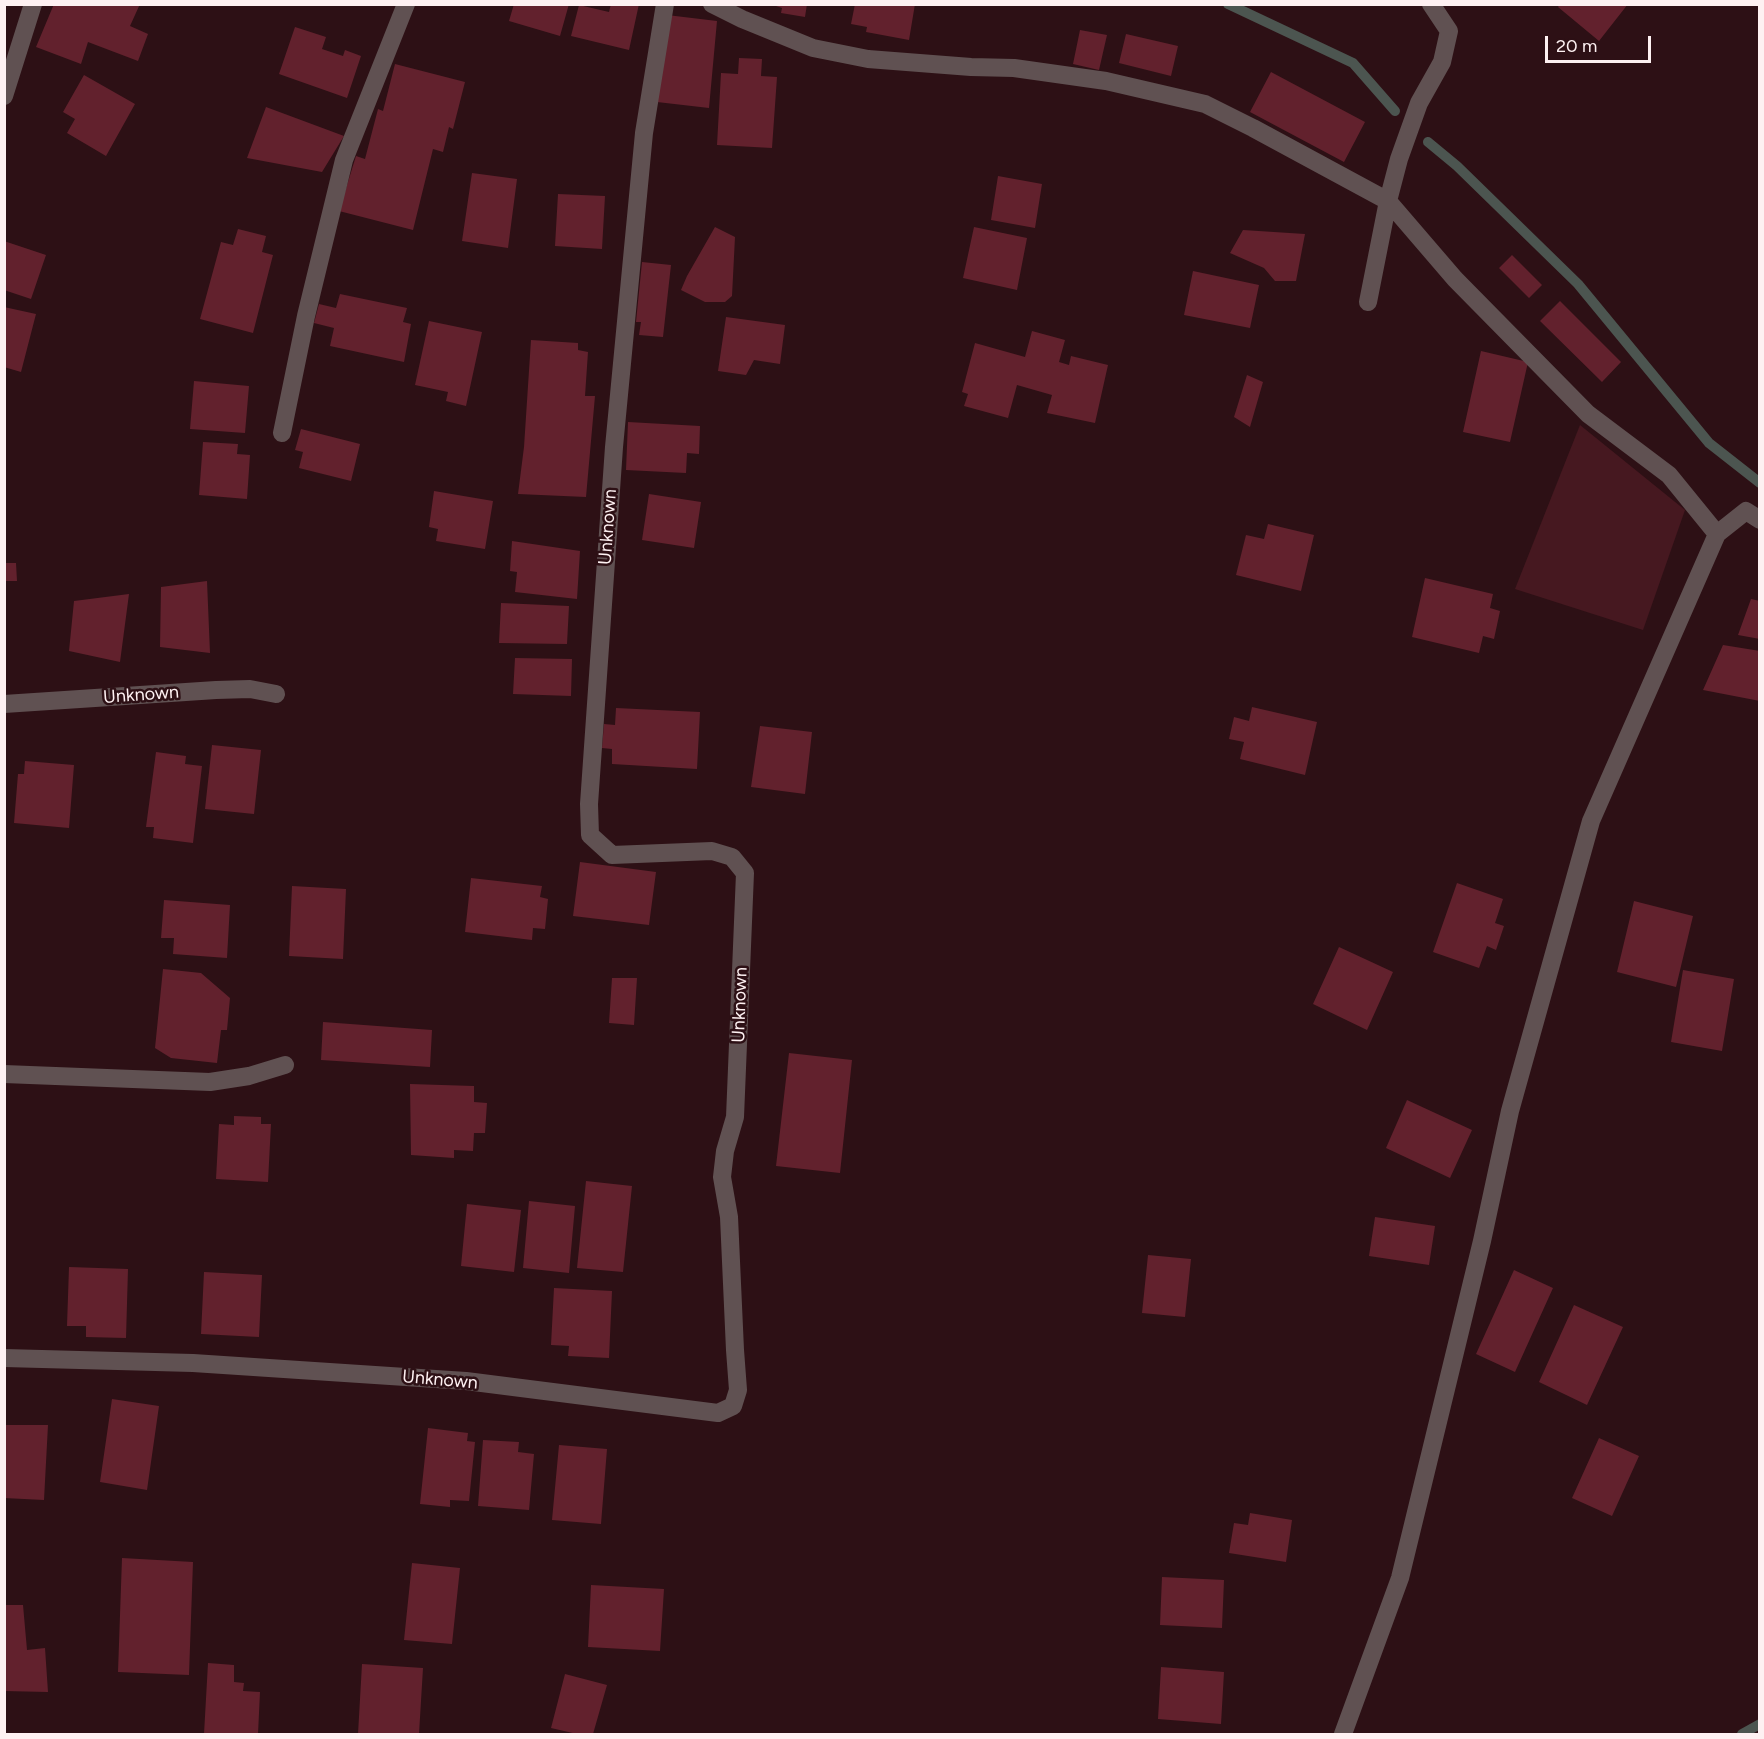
<!DOCTYPE html>
<html>
<head>
<meta charset="utf-8">
<style>
  body { margin:0 }
  #map { position:relative; width:1764px; height:1739px; overflow:hidden; background:#2d1015; font-family:Figtree,sans-serif }
  canvas { display:block }
  .frame { position:absolute; inset:0; border:6px solid #fef1f2; pointer-events:none }
  .scale { position:absolute; left:1545px; top:36px; width:106px; height:27px; box-sizing:border-box; border:3px solid #fef1f2; border-top:0; padding-left:8px; font-size:18px; line-height:21px; white-space:nowrap; color:#fef1f2; -webkit-text-stroke:4px #2d1015; paint-order:stroke }
</style>
</head>
<body>
<div id="map">
<canvas width="1764" height="1739"></canvas>
<div class="frame"></div>
<div class="scale">20 m</div>
</div>
<script>
const ctx = document.querySelector('canvas').getContext('2d');
ctx.lineJoin = 'round';
function fillPath(path, color) {
  ctx.fillStyle = color;
  ctx.fill(path, 'evenodd');
}
function poly(rows) {
  const path = new Path2D();
  for (const r of rows) {
    path.moveTo(r[0], r[1]);
    for (let i = 2; i < r.length; i += 2) path.lineTo(r[i], r[i + 1]);
  }
  return path;
}
function strokePath(path, color, width, dash) {
  ctx.strokeStyle = color;
  ctx.lineWidth = width;
  ctx.lineCap = dash ? 'butt' : 'round';
  ctx.setLineDash(dash || []);
  ctx.stroke(path);
}
function write(font, color, halo, rows, align = 'center') {
  ctx.font = font + ' Figtree,sans-serif';
  ctx.lineWidth = 5;
  ctx.setLineDash([]);
  ctx.textBaseline = 'middle';
  ctx.strokeStyle = halo;
  ctx.fillStyle = color;
  for (const [text, x, y, turn = 0] of rows) {
    ctx.save();
    ctx.translate(x, y);
    ctx.rotate((+turn || 0) * Math.PI / 180);
    ctx.textAlign = isNaN(turn) ? turn : align;
    if (halo) ctx.strokeText(text, 0, 0);
    ctx.fillText(text, 0, 0);
    ctx.restore();
  }
}
const green = poly([
  [1580,425,1685,510,1643,630,1515,589]
]);
const stream = poly([
  [1228,4,1353,63,1395,111],
  [1428,142,1457,166,1578,284,1709,443,1760,483],
  [1742,1734,1760,1724]
]);
const building = poly([
  [54,4,140,4,130,26,148,34,138,61,88,42,81,64,36,47],
  [514,4,569,4,560,36,509,21],
  [611,4,639,4,629,50,571,36,579,5,609,12],
  [770,4,807,4,805,17,781,13,782,8],
  [855,4,915,4,909,40,866,32,867,27,851,24],
  [1560,4,1628,4,1599,41,1558,7],
  [667,15,717,21,709,108,657,102],
  [295,27,326,37,322,49,343,56,345,50,361,56,347,98,279,74],
  [1080,30,1107,35,1099,70,1073,64],
  [1126,34,1178,46,1171,76,1119,63],
  [739,58,762,59,761,76,777,77,772,148,717,145,721,73,738,74],
  [395,64,465,82,453,129,449,127,443,152,433,149,413,230,339,211,356,156,365,159,378,109,383,111],
  [1271,72,1365,122,1344,162,1250,112],
  [84,75,135,104,106,156,67,133,75,119,63,112],
  [266,107,344,136,322,172,247,158],
  [472,173,517,179,508,248,462,241],
  [998,176,1042,184,1035,228,991,220],
  [558,194,605,196,602,249,555,246],
  [715,227,735,237,732,296,725,302,705,302,681,290,687,276],
  [974,227,1027,238,1017,290,963,278],
  [238,229,266,236,262,252,273,255,253,333,200,319,221,242,233,245],
  [1243,230,1305,234,1296,281,1275,281,1264,268,1230,253],
  [4,241,46,255,31,299,4,290],
  [1512,255,1542,285,1529,298,1499,268],
  [642,262,671,265,663,337,639,335,641,322,636,322],
  [1193,271,1259,285,1250,328,1184,315],
  [340,294,407,308,403,322,411,324,404,362,330,346,334,328,314,323,319,304,336,308],
  [1560,301,1621,362,1602,382,1540,321],
  [4,307,36,314,21,372,4,367],
  [726,317,785,325,780,364,754,360,746,375,718,371],
  [429,321,482,332,466,406,446,401,448,392,415,385],
  [1032,331,1065,340,1059,362,1069,365,1071,356,1108,365,1095,423,1047,413,1052,395,1017,385,1008,418,964,406,968,394,962,392,975,343,1025,357],
  [531,340,578,343,578,350,588,352,585,396,595,396,586,497,518,494,524,447],
  [1481,351,1528,362,1510,442,1463,432],
  [1247,375,1263,382,1250,427,1234,417],
  [194,381,249,386,245,433,190,429],
  [628,422,700,426,699,454,687,453,686,473,626,470],
  [301,429,360,444,351,481,299,468,303,452,295,450],
  [203,442,238,444,237,454,250,455,247,499,199,495],
  [434,491,493,501,485,549,436,541,438,529,429,527],
  [649,494,701,502,694,548,642,540],
  [1268,524,1314,535,1301,591,1236,575,1246,535,1264,539],
  [512,541,580,551,577,599,515,592,517,572,510,571],
  [4,563,16,563,17,581,4,581],
  [1425,578,1493,594,1490,608,1500,611,1494,639,1483,636,1479,653,1412,637],
  [207,581,210,653,160,647,161,587],
  [129,594,120,662,69,651,74,601],
  [1751,599,1760,601,1760,639,1738,635],
  [501,603,569,606,567,644,499,643],
  [1723,645,1760,651,1760,701,1703,690],
  [515,658,572,659,571,696,513,694],
  [1252,707,1317,722,1305,775,1240,759,1244,742,1229,739,1234,717,1249,721],
  [616,708,700,712,697,769,612,764,612,749,602,748,604,724,615,725],
  [760,726,812,732,805,794,751,787],
  [212,745,261,750,254,814,205,809],
  [156,752,186,756,185,764,202,766,193,843,153,838,154,827,146,827],
  [25,761,74,765,69,828,14,823,18,774,24,774],
  [580,862,656,872,649,925,573,916],
  [471,878,542,886,540,897,548,899,545,929,533,928,532,940,465,932],
  [1457,883,1503,899,1495,923,1504,926,1496,950,1487,946,1479,968,1433,952],
  [292,886,346,889,343,959,289,956],
  [164,900,230,905,227,958,173,954,174,938,161,938],
  [1634,901,1693,916,1676,987,1617,972],
  [1339,947,1393,972,1367,1030,1313,1004],
  [163,969,201,973,230,998,227,1030,221,1030,217,1063,171,1058,155,1048],
  [1683,970,1734,979,1722,1051,1671,1042],
  [612,978,637,978,634,1025,609,1023],
  [323,1022,432,1030,430,1067,321,1060],
  [789,1053,852,1060,840,1173,776,1166],
  [410,1084,474,1086,474,1102,487,1103,485,1133,474,1133,473,1151,454,1150,454,1158,411,1155],
  [1407,1100,1472,1130,1450,1178,1386,1148],
  [234,1116,261,1117,261,1124,271,1124,268,1182,216,1179,219,1124,234,1125],
  [586,1181,632,1186,623,1272,577,1268],
  [529,1201,575,1206,569,1273,523,1268],
  [467,1204,521,1210,514,1272,461,1266],
  [1375,1217,1435,1226,1429,1265,1369,1256],
  [1148,1255,1191,1259,1185,1317,1142,1313],
  [69,1267,128,1269,126,1338,86,1337,86,1326,67,1326],
  [1514,1270,1553,1288,1515,1372,1476,1354],
  [204,1272,262,1275,259,1337,201,1334],
  [554,1288,612,1291,609,1358,568,1356,569,1346,551,1345],
  [1574,1305,1623,1327,1587,1405,1539,1382],
  [112,1399,159,1406,147,1490,100,1482],
  [4,1425,48,1425,44,1500,4,1498],
  [428,1428,468,1433,467,1441,475,1442,469,1501,450,1500,450,1507,420,1504],
  [1599,1438,1639,1456,1612,1516,1572,1498],
  [483,1440,519,1442,518,1452,534,1454,529,1510,478,1506],
  [559,1445,607,1449,601,1524,552,1520],
  [1250,1513,1292,1520,1286,1562,1229,1553,1234,1523,1248,1525],
  [122,1558,193,1562,189,1675,118,1672],
  [412,1563,460,1568,452,1644,404,1640],
  [1162,1577,1224,1580,1222,1628,1160,1625],
  [591,1585,664,1589,660,1651,588,1647],
  [4,1605,23,1605,27,1650,45,1648,48,1692,4,1691],
  [208,1663,234,1665,234,1682,244,1683,243,1691,260,1692,258,1734,204,1734],
  [362,1664,423,1668,419,1734,358,1734],
  [1161,1667,1224,1672,1221,1724,1158,1719],
  [565,1674,607,1685,593,1734,577,1734,551,1728]
]);
const minor = poly([
  [712,4,742,19,813,48,868,59,971,67,1014,68,1106,81,1205,104,1253,128,1388,201,1455,279,1588,414,1669,475,1717,534,1591,821,1510,1111,1482,1241,1400,1578,1343,1734],
  [4,96,33,4],
  [1368,302,1388,201,1399,159,1419,103,1442,62,1449,31,1431,4],
  [282,433,306,316,344,160,406,4],
  [1717,534,1746,511,1760,520],
  [4,704,216,690,250,689,276,694],
  [4,1074,210,1082,249,1076,285,1065],
  [4,1358,193,1363,466,1381,718,1413,733,1406,738,1390,735,1350,729,1217,722,1177,725,1151,735,1117,745,873,732,857,712,851,612,855,590,835,589,804,614,447,644,133,665,4]
]);
const streetNames = [
  ["Unknown",608,527,-86],
  ["Unknown",141,695,-4],
  ["Unknown",740,1005,-88],
  ["Unknown",440,1380,5]
];
fillPath(green, '#461820');
strokePath(stream, '#4c5550', 10);
fillPath(building, '#62212d');
strokePath(minor, '#605152', 18);
write('18px', '#fef1f2', '#2d1015', streetNames);
</script>
</body>
</html>
